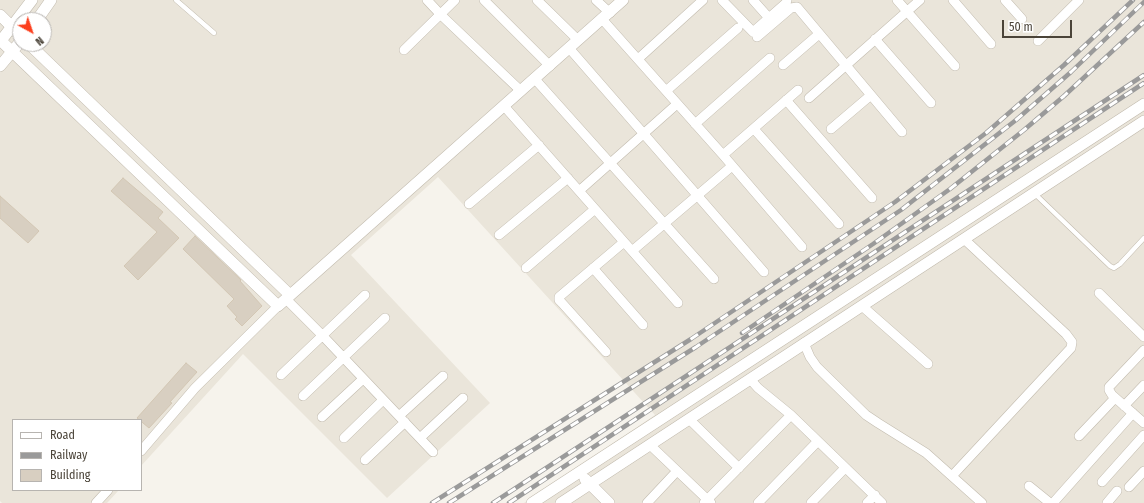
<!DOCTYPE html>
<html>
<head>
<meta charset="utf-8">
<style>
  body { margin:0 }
  #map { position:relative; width:1144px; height:503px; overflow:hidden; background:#f6f3ec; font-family:"Fira Sans Condensed",sans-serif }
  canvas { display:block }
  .legend { position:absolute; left:12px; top:419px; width:130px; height:72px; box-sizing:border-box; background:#fff; border:1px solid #b7b4b0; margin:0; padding:5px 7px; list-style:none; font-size:12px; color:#4b4439 }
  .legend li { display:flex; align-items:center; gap:8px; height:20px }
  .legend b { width:20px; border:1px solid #b7b4b0 }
  .north { position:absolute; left:12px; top:12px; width:40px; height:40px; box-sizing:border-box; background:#fff; border:1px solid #b7b4b0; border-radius:50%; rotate:140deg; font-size:11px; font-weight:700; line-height:16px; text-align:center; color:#4b4439 }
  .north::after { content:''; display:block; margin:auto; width:14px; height:18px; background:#fc3f1d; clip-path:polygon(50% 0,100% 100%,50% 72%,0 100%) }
  .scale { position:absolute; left:1002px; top:20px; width:70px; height:18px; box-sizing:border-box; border:2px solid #4b4439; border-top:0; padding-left:5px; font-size:12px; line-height:14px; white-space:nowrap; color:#4b4439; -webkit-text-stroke:3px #fff; paint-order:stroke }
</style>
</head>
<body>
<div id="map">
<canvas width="1144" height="503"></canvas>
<ul class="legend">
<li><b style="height:5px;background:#fff"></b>Road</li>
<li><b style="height:5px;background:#9a9a9a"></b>Railway</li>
<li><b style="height:11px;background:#d8cfc1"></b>Building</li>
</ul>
<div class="north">N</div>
<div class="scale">50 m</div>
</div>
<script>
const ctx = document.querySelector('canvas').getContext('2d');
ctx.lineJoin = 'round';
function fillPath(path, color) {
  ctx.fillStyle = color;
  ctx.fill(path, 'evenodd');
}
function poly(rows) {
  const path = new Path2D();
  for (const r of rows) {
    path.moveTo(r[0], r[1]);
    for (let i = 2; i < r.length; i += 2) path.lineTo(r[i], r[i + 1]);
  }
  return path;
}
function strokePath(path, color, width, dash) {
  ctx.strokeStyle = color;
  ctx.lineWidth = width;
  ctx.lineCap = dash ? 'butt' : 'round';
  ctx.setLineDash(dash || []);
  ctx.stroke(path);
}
const residential = poly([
  [0,0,1144,0,1144,503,524,503,655,415,438,177,351,255,490,403,387,498,243,354,141,466,141,420,13,420,13,490,119,490,107,503,2,503,0,501],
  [20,20,44,20,44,44,20,44]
]);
const building = poly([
  [123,178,163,212,158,218,179,238,138,280,124,266,157,232,111,191,123,178],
  [0,196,39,231,28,243,0,218,0,196],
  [195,236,241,280,240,281,262,306,242,326,235,319,237,317,227,306,234,299,183,249,195,236],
  [186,363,197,372,170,402,172,403,149,428,137,418,186,363]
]);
const service = poly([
  [176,0,214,33],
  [1034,193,1110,266,1114,268,1120,264,1144,238]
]);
const minor = poly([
  [427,0,441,15,521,91],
  [484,0,550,66],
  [537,0,578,40],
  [596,0,610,13],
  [722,0,753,32,786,3,787,0],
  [753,0,769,18],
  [897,0,955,66],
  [953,0,991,44],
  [1005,0,1022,19],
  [602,19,723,155,802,247],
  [757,37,791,8,797,7,902,132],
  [875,39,931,103],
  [1038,41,1079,0],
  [569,48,764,272],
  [404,50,455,0],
  [638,59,703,0],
  [783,65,819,34],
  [534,78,714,279],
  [666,91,738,28],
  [809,98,920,0],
  [786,100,872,198],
  [504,106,678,303],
  [695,124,770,58],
  [754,129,839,224],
  [831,129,871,95],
  [723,155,798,90],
  [579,191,677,104],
  [469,204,539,145],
  [499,235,568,178],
  [632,251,732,166],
  [526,268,595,209],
  [593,268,643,325],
  [1099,293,1144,337],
  [286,299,322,335,433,452],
  [862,306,928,364],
  [804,343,810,357,817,367,866,415,878,423,926,453,982,503],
  [1144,350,1109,387,1109,390,1112,395,1144,423],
  [606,352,562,303,559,300,559,297,624,242],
  [281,375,365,295],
  [750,379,758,388,791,415,882,503],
  [303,396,385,318],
  [1124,406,1144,385],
  [399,416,443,376],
  [322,417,363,379],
  [689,419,739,468],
  [1079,436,1115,398],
  [344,438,383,400],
  [420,438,463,398],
  [650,445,711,503],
  [141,451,195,388,278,306],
  [365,460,405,422],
  [952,476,1071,348,1072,342,1066,334,964,239],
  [1102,482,1144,435],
  [1029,486,1050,503],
  [1129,487,1144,471],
  [96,503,108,490],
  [647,503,677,471],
  [704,503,791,415],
  [758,503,818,441],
  [811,503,845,468],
  [867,503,875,495],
  [1053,503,1133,413],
  [1107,503,1117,491]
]);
const tertiary = poly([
  [0,15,20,35],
  [37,20,51,0],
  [0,40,278,306,623,0],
  [0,42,32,0],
  [29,44,290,295],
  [0,66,20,42],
  [585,479,609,503],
  [532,503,1144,104],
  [561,503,1144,121]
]);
const rail = poly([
  [742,333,873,244,950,189,1024,130,1064,96,1144,22],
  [432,503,691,339,895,202,986,133,1064,65,1133,0],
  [449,503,696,347,901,210,1016,120,1071,72,1144,2],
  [493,503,1144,75],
  [509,503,1144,83]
]);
fillPath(residential, '#eae5da');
fillPath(building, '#d8cfc1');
strokePath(building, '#d3c7b4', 1);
strokePath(service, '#c2bbae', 5.5);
strokePath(minor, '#c2bbae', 10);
strokePath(tertiary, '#c2bbae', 12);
strokePath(service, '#fff', 4.5);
strokePath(minor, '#fff', 9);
strokePath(tertiary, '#fff', 11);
strokePath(rail, '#9a9a9a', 4.5);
strokePath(rail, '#fff', 3, [9]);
</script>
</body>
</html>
